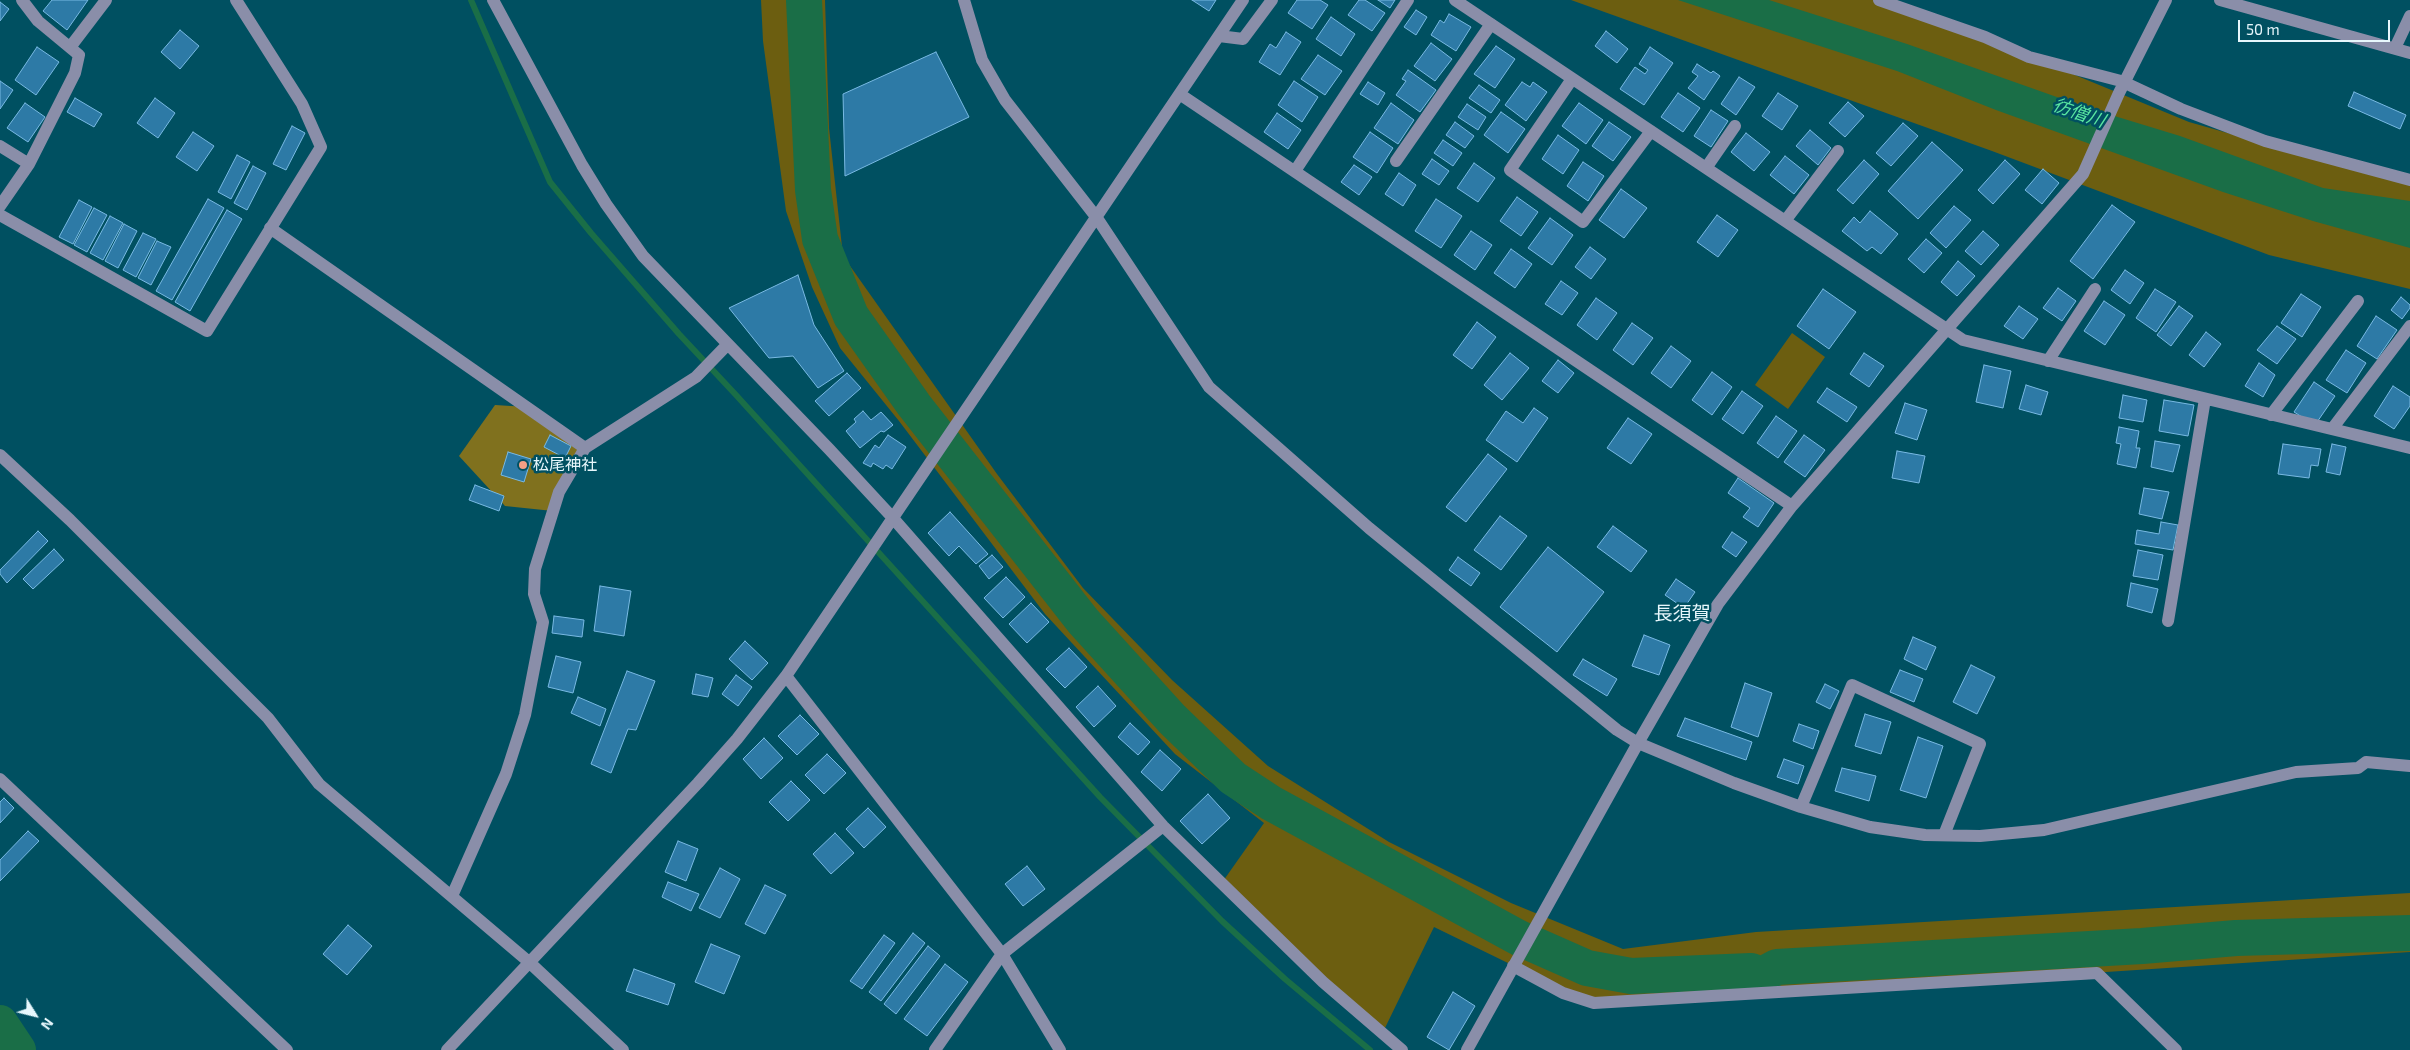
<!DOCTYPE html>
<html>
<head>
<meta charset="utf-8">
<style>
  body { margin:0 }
  #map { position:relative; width:2410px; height:1050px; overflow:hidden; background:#005061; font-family:"Exo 2",sans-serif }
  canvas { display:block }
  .north { position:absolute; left:10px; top:990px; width:50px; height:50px; -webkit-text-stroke:4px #005061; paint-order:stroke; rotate:126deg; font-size:14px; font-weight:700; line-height:20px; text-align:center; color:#e7f7fc }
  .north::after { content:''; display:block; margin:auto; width:18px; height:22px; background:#e7f7fc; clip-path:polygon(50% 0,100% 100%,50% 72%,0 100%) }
  .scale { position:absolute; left:2238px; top:20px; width:152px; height:22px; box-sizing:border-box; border:2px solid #e7f7fc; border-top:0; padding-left:6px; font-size:15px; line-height:18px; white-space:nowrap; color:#e7f7fc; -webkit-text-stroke:4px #005061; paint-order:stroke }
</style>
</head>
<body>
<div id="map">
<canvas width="2410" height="1050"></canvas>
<div class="north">N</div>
<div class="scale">50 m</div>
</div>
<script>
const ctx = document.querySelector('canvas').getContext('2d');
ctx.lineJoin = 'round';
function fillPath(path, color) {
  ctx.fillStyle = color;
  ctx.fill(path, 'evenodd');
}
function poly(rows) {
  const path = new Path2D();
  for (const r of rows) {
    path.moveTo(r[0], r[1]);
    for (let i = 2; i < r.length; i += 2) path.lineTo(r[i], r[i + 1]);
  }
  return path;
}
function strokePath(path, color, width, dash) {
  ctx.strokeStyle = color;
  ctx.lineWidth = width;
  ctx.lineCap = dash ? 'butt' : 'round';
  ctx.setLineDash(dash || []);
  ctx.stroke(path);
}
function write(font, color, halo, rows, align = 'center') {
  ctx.font = font + ' "Exo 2","Noto Sans JP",sans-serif';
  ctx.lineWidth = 5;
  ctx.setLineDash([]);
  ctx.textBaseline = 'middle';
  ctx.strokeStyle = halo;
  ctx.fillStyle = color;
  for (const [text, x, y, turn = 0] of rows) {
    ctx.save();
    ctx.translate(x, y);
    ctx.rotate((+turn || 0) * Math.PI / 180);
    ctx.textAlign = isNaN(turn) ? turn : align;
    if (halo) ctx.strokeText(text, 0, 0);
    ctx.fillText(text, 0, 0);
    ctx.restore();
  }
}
const green = poly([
  [761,0,825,0,829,128,843,256,997,474,1083,588,1172,680,1268,766,1389,842,1511,903,1623,949,1756,932,2410,893,2410,952,2091,973,1586,1001,1434,927,1384,1030,1221,884,1264,823,1175,754,1045,614,899,421,840,348,812,287,786,211,763,41],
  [1571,0,1876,0,1990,40,2189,122,2410,185,2410,289,2269,255,1992,151],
  [1792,333,1825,357,1788,409,1755,385]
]);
const forest = poly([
  [495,405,527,407,585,448,553,511,505,506,459,456]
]);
const water = poly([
  [1678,0,1769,0,1907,44,2085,107,2180,136,2323,188,2410,201,2410,248,2313,221,2223,192,1996,110,1897,71]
]);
const stream = poly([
  [471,0,550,182,591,233,679,334,736,395,1100,797,1222,921,1285,979,1370,1050]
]);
const river = poly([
  [804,0,813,190,820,239,851,316,914,405,1083,621,1172,719,1233,778,1271,803,1519,938,1587,968,1631,976,1751,971,1762,975,1777,967,2142,946,2236,938,2410,933],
  [0,1023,18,1050]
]);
const building = poly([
  [52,0,88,0,67,30,43,11,52,0],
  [1192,0,1216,0,1209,11,1192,0],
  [1297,0,1320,0,1328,5,1312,29,1288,13,1297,0],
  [1359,0,1365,0,1385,13,1372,31,1348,15,1359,0],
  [1378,0,1395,0,1390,8,1378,0],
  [0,2,9,9,0,21,0,2],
  [1416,10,1427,17,1416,35,1404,27,1416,10],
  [1449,14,1471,27,1456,51,1431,35,1440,20,1444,23,1449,14],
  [1331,17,1355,34,1341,56,1316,39,1331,17],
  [180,30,199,46,180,69,161,52,180,30],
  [1606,31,1628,49,1617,63,1595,46,1606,31],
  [1286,32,1301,42,1280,75,1259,62,1270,44,1276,48,1286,32],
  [1431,43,1452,59,1435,81,1414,66,1431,43],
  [1496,46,1515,59,1495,88,1474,74,1496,46],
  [37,47,59,62,36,95,15,80,37,47],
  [1650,47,1673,63,1644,105,1620,89,1635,67,1645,74,1648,70,1639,64,1650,47],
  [936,52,969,117,845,176,843,94,936,52],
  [1318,55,1342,71,1325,95,1301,79,1318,55],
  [1697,64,1711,73,1713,71,1720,76,1704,100,1688,88,1698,76,1692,72,1697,64],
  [1408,70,1436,90,1420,112,1396,95,1406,81,1402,79,1408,70],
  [1739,77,1755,87,1736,115,1721,104,1739,77],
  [0,81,13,90,0,109,0,81],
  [1294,81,1318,97,1302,122,1278,105,1294,81],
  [1368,82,1385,93,1378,105,1360,94,1368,82],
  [1522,82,1530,87,1533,82,1547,92,1526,121,1505,105,1522,82],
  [1479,85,1500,100,1491,113,1469,98,1479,85],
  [2354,92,2406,115,2400,129,2348,106,2354,92],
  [1678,93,1700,108,1683,132,1661,117,1678,93],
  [1778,93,1798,106,1782,130,1762,116,1778,93],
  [75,98,102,114,94,127,67,112,75,98],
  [155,98,175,113,158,138,137,123,155,98],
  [1848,102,1864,116,1845,137,1829,123,1848,102],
  [25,103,45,117,28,142,7,128,25,103],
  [1391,103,1414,120,1398,144,1374,128,1391,103],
  [1579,103,1603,120,1586,144,1562,126,1579,103],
  [1467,104,1486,117,1478,130,1458,117,1467,104],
  [1711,110,1728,121,1711,147,1694,136,1711,110],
  [1501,112,1525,129,1508,153,1484,135,1501,112],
  [1277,113,1301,130,1288,149,1264,132,1277,113],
  [1455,122,1474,136,1465,148,1446,135,1455,122],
  [1609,122,1631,137,1613,161,1592,146,1609,122],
  [1903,123,1918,136,1891,166,1876,153,1903,123],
  [292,126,305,133,286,170,273,164,292,126],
  [1810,130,1831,148,1818,165,1796,146,1810,130],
  [193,132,214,146,197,171,176,157,193,132],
  [1370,132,1393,148,1377,173,1353,157,1370,132],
  [1746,133,1770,152,1754,171,1731,152,1746,133],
  [1558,135,1579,150,1563,174,1542,159,1558,135],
  [1443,140,1462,153,1453,166,1434,153,1443,140],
  [1932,142,1963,170,1918,219,1888,191,1932,142],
  [237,155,250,162,231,199,218,192,237,155],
  [1785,156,1809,175,1794,194,1770,175,1785,156],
  [1432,159,1449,171,1439,185,1422,174,1432,159],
  [1864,160,1879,174,1853,204,1837,190,1864,160],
  [2005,160,2020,174,1993,204,1978,190,2005,160],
  [1583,162,1604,176,1588,201,1567,186,1583,162],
  [1474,163,1495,178,1478,202,1457,188,1474,163],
  [1354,165,1372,177,1359,195,1341,182,1354,165],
  [253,166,266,173,247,210,234,203,253,166],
  [2043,169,2059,183,2042,204,2025,190,2043,169],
  [1399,173,1416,185,1403,206,1385,194,1399,173],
  [1621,189,1647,208,1624,238,1599,220,1621,189],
  [1517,197,1538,212,1521,236,1500,221,1517,197],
  [208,199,224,208,172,300,156,291,208,199],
  [1436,199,1462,216,1441,248,1415,231,1436,199],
  [79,200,92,207,73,244,59,237,79,200],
  [2112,205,2135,222,2093,279,2070,261,2112,205],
  [1954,206,1971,220,1946,248,1930,233,1954,206],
  [94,208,107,215,87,252,74,245,94,208],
  [227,210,242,219,190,311,175,302,227,210],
  [1870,211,1898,234,1881,254,1872,247,1867,251,1842,231,1854,217,1860,223,1870,211],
  [1717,215,1738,230,1718,257,1697,242,1717,215],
  [110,216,123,223,103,260,90,253,110,216],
  [1550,218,1573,235,1552,265,1528,248,1550,218],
  [124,224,137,231,118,268,105,261,124,224],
  [1471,231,1492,245,1475,270,1454,255,1471,231],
  [1983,231,1999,245,1981,265,1965,251,1983,231],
  [143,233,156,239,136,277,123,270,143,233],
  [1926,239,1942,253,1924,273,1908,259,1926,239],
  [157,241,171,247,151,285,138,278,157,241],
  [1590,247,1606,259,1591,279,1575,267,1590,247],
  [1511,249,1532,264,1515,288,1494,273,1511,249],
  [1958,261,1975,276,1957,296,1941,282,1958,261],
  [2125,270,2144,283,2130,304,2111,290,2125,270],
  [798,275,814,325,844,371,818,388,793,356,769,358,729,308,798,275],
  [1561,281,1578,293,1562,315,1545,304,1561,281],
  [2058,288,2076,301,2062,321,2043,308,2058,288],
  [1823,289,1856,312,1829,349,1797,326,1823,289],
  [2155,289,2176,302,2156,332,2136,318,2155,289],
  [2301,294,2321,307,2302,337,2281,323,2301,294],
  [2401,297,2410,305,2410,308,2402,319,2391,310,2401,297],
  [1596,298,1617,313,1597,340,1577,325,1596,298],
  [2104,301,2125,315,2105,345,2084,331,2104,301],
  [2019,306,2038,319,2023,339,2004,326,2019,306],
  [2179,306,2193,316,2171,346,2157,335,2179,306],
  [2376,316,2397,330,2377,359,2357,346,2376,316],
  [1477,322,1496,337,1472,369,1453,355,1477,322],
  [1632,323,1653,338,1633,365,1613,350,1632,323],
  [2277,326,2296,339,2277,364,2257,350,2277,326],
  [2206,332,2221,344,2204,367,2189,355,2206,332],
  [1671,346,1691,361,1671,388,1651,373,1671,346],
  [2346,350,2366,363,2347,393,2326,380,2346,350],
  [1510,353,1529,368,1502,400,1484,385,1510,353],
  [1864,353,1884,366,1869,387,1850,374,1864,353],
  [1558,360,1574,373,1558,393,1542,381,1558,360],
  [2259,363,2275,375,2263,397,2245,386,2259,363],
  [1984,365,2011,371,2003,408,1976,402,1984,365],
  [1712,372,1732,387,1712,415,1692,400,1712,372],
  [847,373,861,388,829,416,815,401,847,373],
  [2314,382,2335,396,2315,425,2294,412,2314,382],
  [2026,385,2048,392,2041,415,2019,409,2026,385],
  [2393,386,2410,397,2410,406,2394,429,2374,416,2393,386],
  [1827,388,1857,407,1847,422,1817,402,1827,388],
  [1742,391,1763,406,1743,434,1722,419,1742,391],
  [2123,395,2147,400,2143,422,2119,418,2123,395],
  [2164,400,2194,405,2188,436,2159,431,2164,400],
  [1905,403,1927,410,1917,440,1895,433,1905,403],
  [1534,408,1548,418,1517,462,1486,440,1506,411,1523,423,1534,408],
  [863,411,871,420,881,412,893,425,884,432,881,431,860,448,846,431,856,422,854,419,863,411],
  [1776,416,1797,431,1778,458,1757,443,1776,416],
  [1628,418,1652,434,1631,464,1607,448,1628,418],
  [2119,427,2139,431,2136,448,2140,448,2136,468,2117,464,2121,444,2116,443,2119,427],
  [550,435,571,446,565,458,544,447,550,435],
  [888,435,906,447,892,469,886,465,883,469,873,463,871,467,863,463,875,445,879,448,888,435],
  [1804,435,1825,450,1805,477,1784,462,1804,435],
  [2155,441,2180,445,2173,472,2151,467,2155,441],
  [2283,444,2321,449,2318,466,2311,465,2309,478,2278,474,2283,444],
  [2332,444,2346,447,2340,475,2326,472,2332,444],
  [1897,451,1925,456,1919,483,1892,478,1897,451],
  [508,452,531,459,524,482,501,475,508,452],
  [1488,454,1507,469,1466,522,1446,507,1488,454],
  [1738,478,1774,503,1758,527,1743,517,1750,508,1728,493,1738,478],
  [475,485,504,496,499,511,469,500,475,485],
  [2144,488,2169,492,2162,519,2139,514,2144,488],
  [950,512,988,554,976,564,959,546,949,556,928,533,950,512],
  [1500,516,1527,536,1501,570,1474,550,1500,516],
  [2161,522,2178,525,2173,550,2135,544,2137,530,2159,534,2161,522],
  [1613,526,1647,551,1631,572,1597,547,1613,526],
  [38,531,48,541,7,583,0,574,0,570,38,531],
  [1732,532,1747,542,1736,557,1722,547,1732,532],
  [1548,547,1604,592,1557,652,1500,607,1548,547],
  [54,549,64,560,33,589,23,579,54,549],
  [2138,550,2163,555,2158,580,2133,576,2138,550],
  [992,555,1003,567,989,579,979,566,992,555],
  [1458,557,1480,573,1471,586,1449,570,1458,557],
  [1006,577,1025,597,1003,618,984,598,1006,577],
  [1676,579,1695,592,1684,608,1665,595,1676,579],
  [2131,583,2158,589,2152,613,2127,606,2131,583],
  [600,586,631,591,624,636,594,631,600,586],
  [1031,603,1049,622,1027,643,1009,624,1031,603],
  [554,616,584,620,582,637,552,633,554,616],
  [1644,635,1670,645,1659,675,1632,666,1644,635],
  [1913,637,1936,647,1926,670,1904,659,1913,637],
  [745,641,768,663,752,680,729,659,745,641],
  [1069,648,1087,667,1065,688,1046,669,1069,648],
  [556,656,581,662,573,693,548,687,556,656],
  [1583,659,1617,679,1607,696,1573,675,1583,659],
  [1971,665,1995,677,1977,714,1953,702,1971,665],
  [1900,670,1923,679,1914,702,1890,692,1900,670],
  [627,671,655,681,636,730,628,729,611,773,591,764,627,671],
  [696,674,713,678,708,697,692,694,696,674],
  [736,675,752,687,738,706,722,694,736,675],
  [1745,683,1772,693,1758,737,1731,727,1745,683],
  [1825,684,1839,691,1830,709,1816,702,1825,684],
  [1098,686,1116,706,1094,727,1076,707,1098,686],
  [578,697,606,709,600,726,571,713,578,697],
  [1865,714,1891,722,1881,754,1855,746,1865,714],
  [800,715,819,734,797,755,778,736,800,715],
  [1685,718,1752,742,1746,760,1677,736,1685,718],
  [1130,723,1150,742,1138,755,1118,737,1130,723],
  [1799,724,1819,731,1813,749,1793,741,1799,724],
  [1918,737,1943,746,1926,798,1900,790,1918,737],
  [764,738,783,758,761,779,743,759,764,738],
  [1160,750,1181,769,1162,791,1141,772,1160,750],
  [827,754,846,773,824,794,805,775,827,754],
  [1784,759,1804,766,1798,784,1777,777,1784,759],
  [1842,768,1876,776,1869,801,1835,791,1842,768],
  [791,781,810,800,788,821,769,802,791,781],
  [1208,794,1230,818,1202,844,1180,821,1208,794],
  [4,798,14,808,0,823,0,802,4,798],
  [868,808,886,827,864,848,846,829,868,808],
  [28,831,39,841,0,881,0,860,28,831],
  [835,833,854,853,831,874,813,854,835,833],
  [678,841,698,849,686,881,665,872,678,841],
  [1027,866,1045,889,1023,906,1005,884,1027,866],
  [720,868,740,879,720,918,699,908,720,868],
  [668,882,699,894,691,911,662,897,668,882],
  [765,885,786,895,765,934,745,924,765,885],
  [348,925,372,946,347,975,323,954,348,925],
  [913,933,925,943,881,1001,869,992,913,933],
  [884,935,895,943,862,989,850,981,884,935],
  [711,944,740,956,724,994,695,982,711,944],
  [928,946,940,956,896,1014,884,1004,928,946],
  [945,964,968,982,927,1036,904,1019,945,964],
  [634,969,675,984,668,1005,626,991,634,969],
  [1453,992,1475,1006,1449,1050,1427,1037,1453,992]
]);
const minor = poly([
  [493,0,582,165,606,204,643,256,829,449,892,517,1163,826,1323,982,1402,1050],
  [964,0,982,60,1005,100,1097,218,1209,387,1369,528,1617,730,1638,743,1734,783,1801,807,1870,827,1925,835,1980,836,2044,830,2296,772,2358,768,2366,762,2410,766],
  [1455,0,1963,340,2410,448],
  [1879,0,1985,37,2029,57,2121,81,2181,109,2265,141,2410,180],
  [2220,0,2410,53],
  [1219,36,1243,39,1272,0],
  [71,46,106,0],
  [2395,48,2410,16],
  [1572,79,1510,170,1583,222,1651,131],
  [1181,95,1792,506],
  [0,146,29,164],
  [1396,161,1491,24],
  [1706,168,1735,126],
  [1295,171,1408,0],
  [0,206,29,164,75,73,79,55,38,21,22,0],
  [0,215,207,331,321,147,302,104,236,0],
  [1785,221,1838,151],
  [270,228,585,448],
  [2048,361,2095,289],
  [2271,415,2358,301],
  [2332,429,2410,326],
  [0,455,70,520,268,718,319,784,529,962,623,1050],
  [2168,621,2205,399],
  [786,676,1002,954,1060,1050],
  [0,779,287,1050],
  [1801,807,1852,685,1980,744,1944,835],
  [452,896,506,774,525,715,543,622,534,594,535,569,559,492,585,448,696,377,728,344],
  [1513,966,1563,993,1594,1003,2097,973,2176,1050],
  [447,1050,698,783,737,739,786,676,1243,0],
  [935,1050,1002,954,1163,826],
  [1467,1050,1638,743,1718,604,1792,506,2083,174,2119,93,2166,0]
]);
const markers = [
  [523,465,5,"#f39f85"]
];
const poiNames = [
  ["松尾神社",533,465]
];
const waterNames = [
  ["彷僧川",2079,113,19]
];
const quarterNames = [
  ["長須賀",1682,614]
];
fillPath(green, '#6c5e10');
fillPath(forest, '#80711e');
fillPath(water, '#1a6e47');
strokePath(stream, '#1a6e47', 6);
strokePath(river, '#1a6e47', 36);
fillPath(building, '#2d7aa6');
strokePath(building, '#78b9e3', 1);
strokePath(minor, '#8a8ea9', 12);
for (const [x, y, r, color] of markers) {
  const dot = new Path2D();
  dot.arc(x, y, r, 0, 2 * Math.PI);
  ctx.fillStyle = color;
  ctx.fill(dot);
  strokePath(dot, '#005061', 2);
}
write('16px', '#e7f7fc', '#005061', poiNames, 'left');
write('italic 18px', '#5ae6a0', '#005061', waterNames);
write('19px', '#e7f7fc', '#005061', quarterNames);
</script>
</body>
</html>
